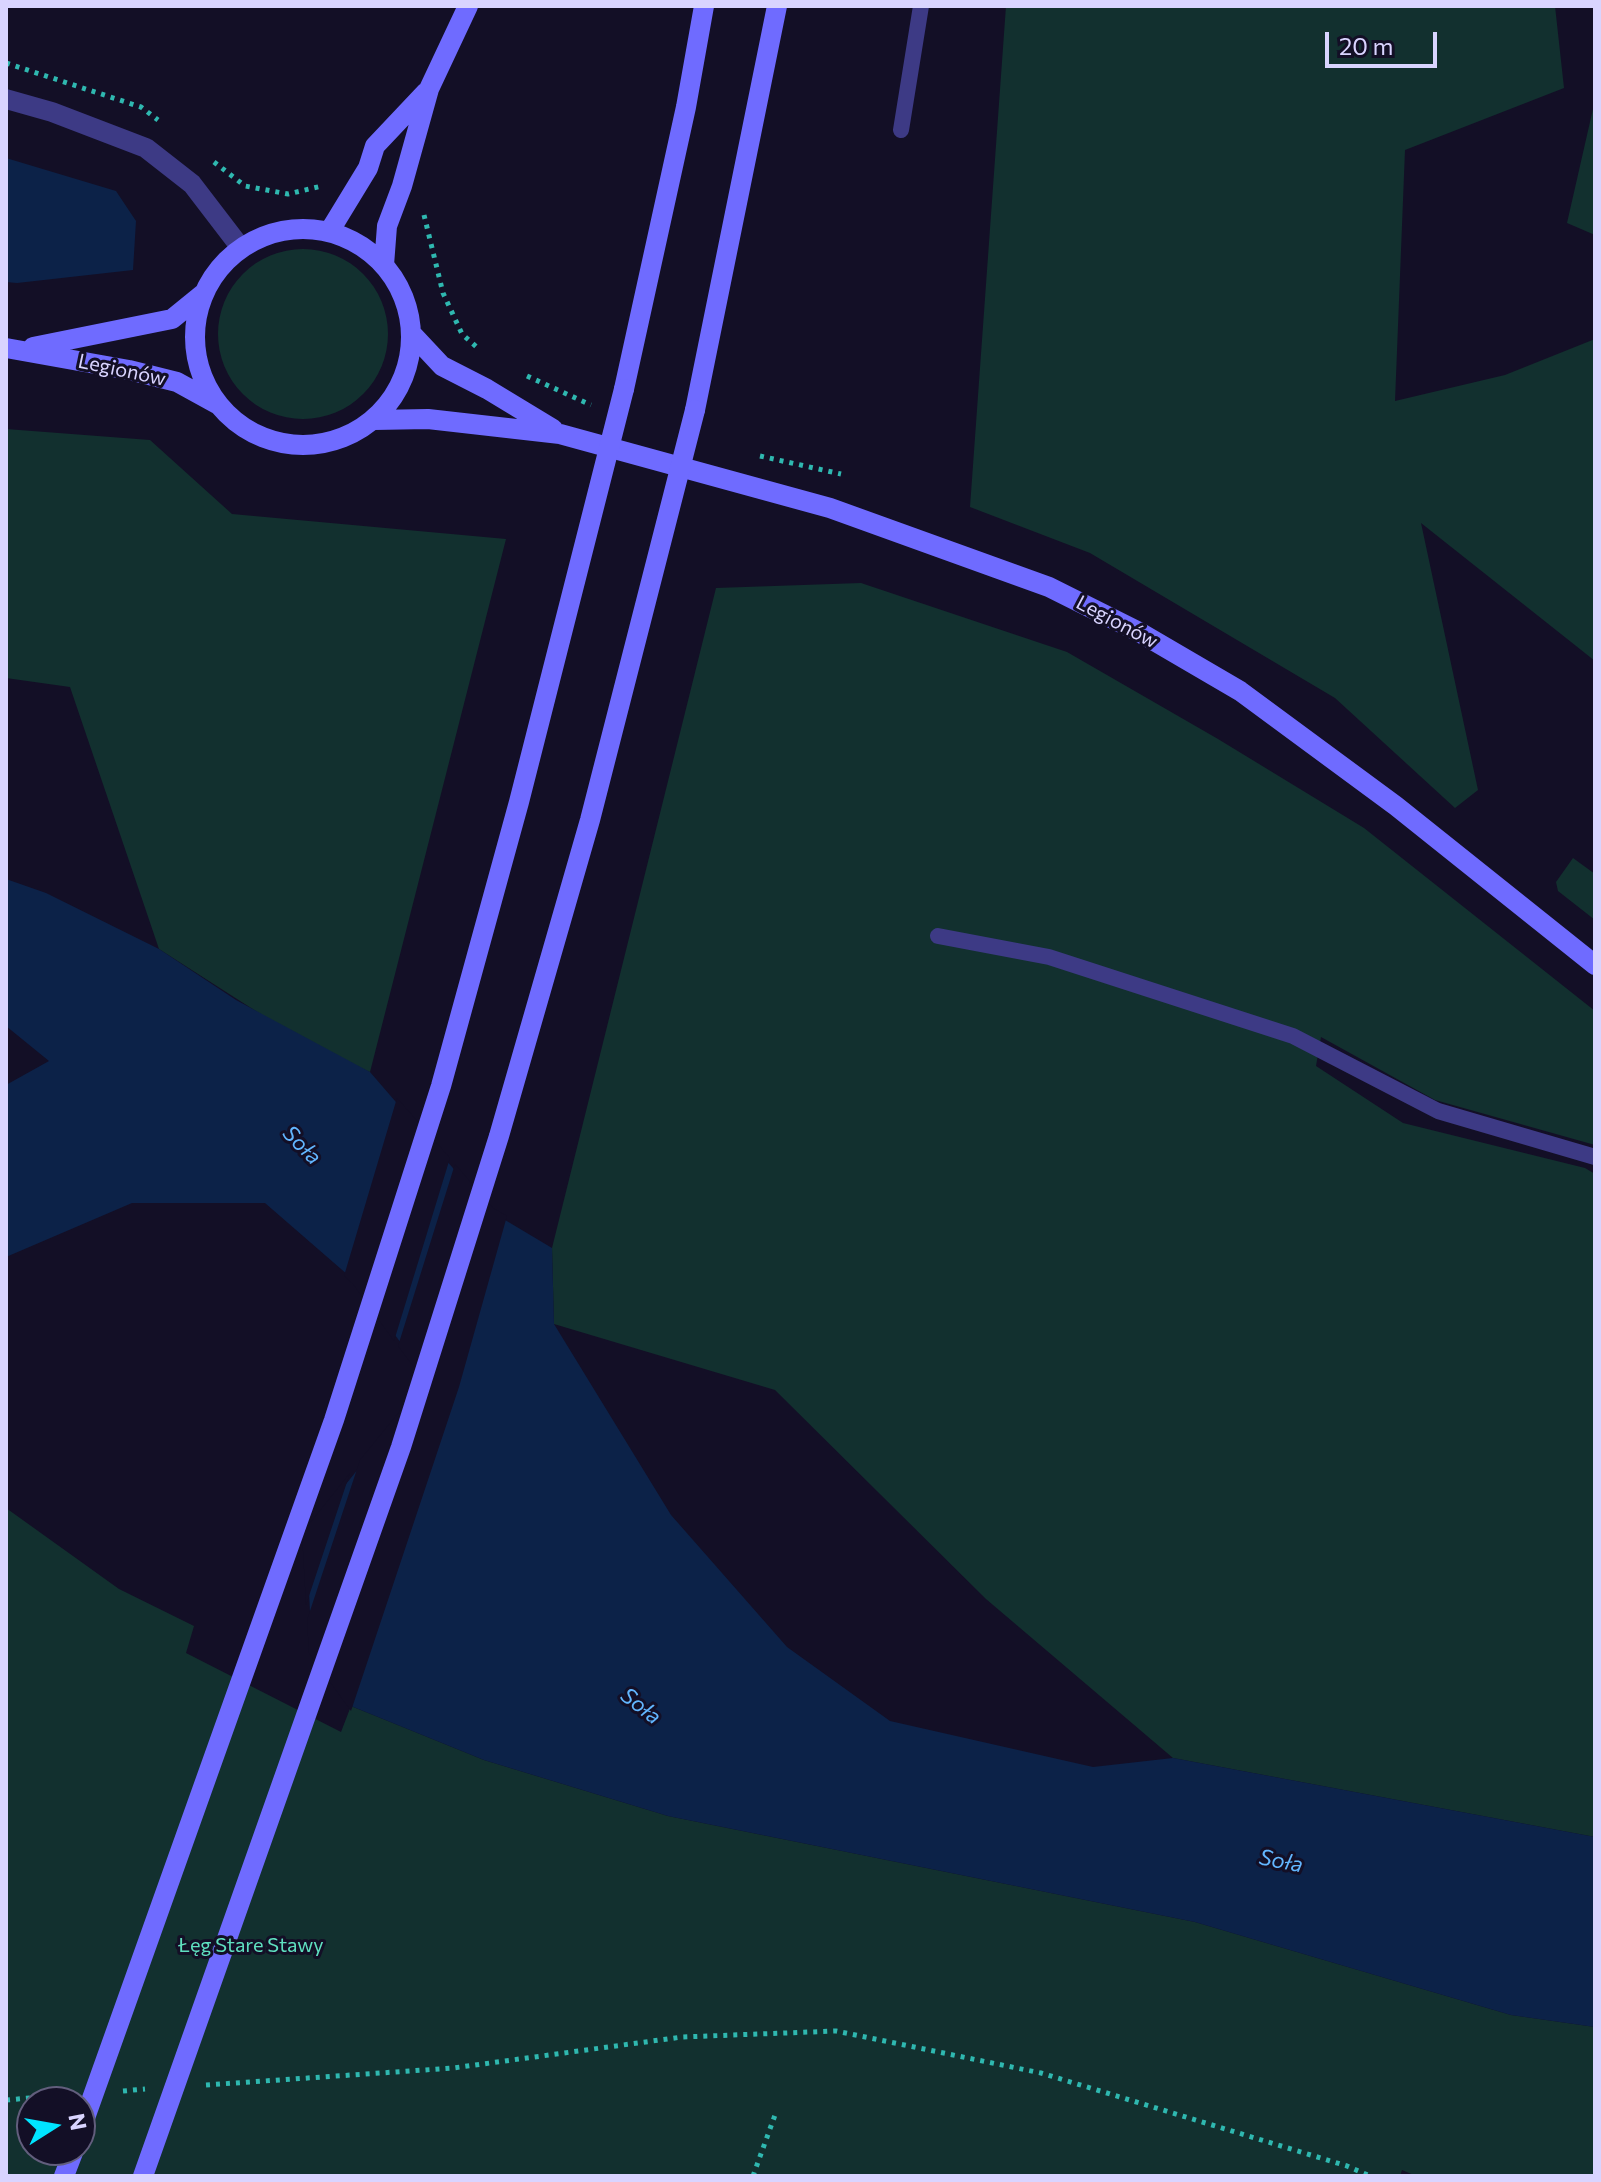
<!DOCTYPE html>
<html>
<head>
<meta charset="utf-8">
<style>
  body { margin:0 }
  #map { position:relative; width:1601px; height:2182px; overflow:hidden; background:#130f26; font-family:Commissioner,sans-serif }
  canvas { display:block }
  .frame { position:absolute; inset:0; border:8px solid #d9d4ff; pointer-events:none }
  .north { position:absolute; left:16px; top:2086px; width:80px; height:80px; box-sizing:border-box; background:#130f26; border:2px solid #625e7d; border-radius:50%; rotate:79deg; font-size:22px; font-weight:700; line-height:32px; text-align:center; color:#d9d4ff }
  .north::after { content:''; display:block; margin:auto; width:28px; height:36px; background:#00e5ff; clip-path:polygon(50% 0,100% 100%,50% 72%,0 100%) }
  .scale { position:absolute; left:1325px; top:32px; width:112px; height:36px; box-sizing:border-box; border:4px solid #d9d4ff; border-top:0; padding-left:10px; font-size:24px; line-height:28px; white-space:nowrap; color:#d9d4ff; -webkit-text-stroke:6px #130f26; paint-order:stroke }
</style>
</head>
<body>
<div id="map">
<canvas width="1601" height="2182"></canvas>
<div class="frame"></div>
<div class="north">N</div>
<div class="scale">20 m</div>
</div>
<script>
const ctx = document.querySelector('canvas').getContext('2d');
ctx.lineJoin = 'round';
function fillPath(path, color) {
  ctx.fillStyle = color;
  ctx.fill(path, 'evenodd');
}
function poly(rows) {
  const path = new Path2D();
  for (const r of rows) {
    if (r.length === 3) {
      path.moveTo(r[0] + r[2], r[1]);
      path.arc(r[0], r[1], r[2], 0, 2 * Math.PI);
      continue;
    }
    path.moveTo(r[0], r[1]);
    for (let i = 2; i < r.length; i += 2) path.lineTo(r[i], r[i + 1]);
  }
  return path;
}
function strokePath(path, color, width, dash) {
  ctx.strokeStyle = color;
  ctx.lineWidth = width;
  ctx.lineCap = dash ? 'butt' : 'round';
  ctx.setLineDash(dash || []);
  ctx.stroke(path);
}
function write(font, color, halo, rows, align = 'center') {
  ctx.font = font + ' Commissioner,sans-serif';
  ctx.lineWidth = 6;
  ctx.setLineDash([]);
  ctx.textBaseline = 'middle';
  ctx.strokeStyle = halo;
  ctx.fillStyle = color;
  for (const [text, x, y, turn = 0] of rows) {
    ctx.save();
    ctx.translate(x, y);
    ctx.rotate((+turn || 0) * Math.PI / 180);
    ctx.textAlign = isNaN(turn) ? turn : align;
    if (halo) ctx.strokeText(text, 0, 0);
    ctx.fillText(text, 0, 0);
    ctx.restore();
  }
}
const green = poly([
  [1006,6,1555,6,1564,88,1405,150,1395,401,1505,375,1595,339,1595,661,1421,523,1478,790,1455,808,1335,698,1090,553,970,507],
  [1595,100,1595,235,1567,223],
  [303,334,85],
  [6,429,150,440,232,514,506,539,370,1072,312,1047,159,949,70,687,6,678],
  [861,583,1067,652,1218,739,1364,828,1595,1011,1595,1145,1435,1100,1321,1037,1316,1066,1403,1123,1585,1168,1595,1174,1595,1837,1173,1758,986,1599,775,1390,554,1324,552,1248,716,588],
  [1573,858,1595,874,1595,920,1558,891,1556,882],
  [6,1508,119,1589,194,1626,186,1653,341,1732,351,1706,484,1760,668,1816,1195,1922,1511,2015,1595,2027,1595,2176,1416,2176,1402,2170,1400,2176,6,2176],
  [32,2102,80,2102,80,2150,32,2150]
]);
const water = poly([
  [6,158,116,191,136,221,133,270,17,283,6,282],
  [6,879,46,893,159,949,236,1000,370,1072,490,1211,552,1248,554,1324,671,1515,787,1647,890,1721,1093,1767,1173,1758,1595,1837,1595,2027,1511,2015,1195,1922,668,1816,484,1760,351,1706,312,1651,306,1534,415,1398,423,1373,356,1282,265,1203,132,1203,6,1257,6,1085,49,1061,6,1026]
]);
const pier = poly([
  [397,1098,450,1158,394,1341,353,1284,344,1276],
  [455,1164,493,1208,507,1216,459,1387,351,1711,309,1653,307,1620,360,1460,412,1396,419,1374,398,1346],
  [350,1473,306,1605,302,1533]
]);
const path = poly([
  [6,63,141,107,158,120],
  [214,162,245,186,288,194,322,186],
  [424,215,443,293,462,334,480,350],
  [527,376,591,405],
  [760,456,841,474],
  [206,2085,453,2068,682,2037,836,2031,1041,2073,1347,2166,1370,2176],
  [123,2091,145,2089],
  [6,2100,65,2095],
  [753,2176,775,2115]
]);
const service = poly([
  [901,130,921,6],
  [938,936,1049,957,1293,1036,1438,1111,1595,1157]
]);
const minor = poly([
  [6,99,52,112,146,148,192,184,241,248]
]);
const secondary = poly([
  [303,337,108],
  [329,232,368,168,375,146,426,92],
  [384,265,387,226,402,186,429,89,468,6],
  [412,334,442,366,487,389,553,429],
  [33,347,172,319,204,293],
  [6,348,129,370,177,382,217,404],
  [624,389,686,107,704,6],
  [695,410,777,6],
  [374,420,428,419,560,434,830,508,1049,587,1139,632,1240,691,1396,806,1595,965],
  [64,2176,74,2150]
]);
const secondaryBridge = poly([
  [80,2132,334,1420,441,1086,519,802,624,389],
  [143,2176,401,1447,499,1136,590,820,695,410]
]);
const streetNames = [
  ["Legionów",122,370,12],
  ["Legionów",1117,622,28]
];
const parkNames = [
  ["Łęg Stare Stawy",251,1945]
];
const waterNames = [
  ["Soła",302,1145,45],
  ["Soła",641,1706,38],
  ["Soła",1281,1861,11]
];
fillPath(green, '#12302f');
fillPath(water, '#0c2248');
fillPath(pier, '#130f26');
strokePath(path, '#2fb8b0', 5, [4, 6]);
strokePath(service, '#3d3a85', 16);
strokePath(minor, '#3d3a85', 20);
strokePath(secondary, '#6f6bff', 20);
strokePath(secondaryBridge, '#6f6bff', 20);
write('20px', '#d9d4ff', '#130f26', streetNames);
write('20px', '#5fe0c0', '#130f26', parkNames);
write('italic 22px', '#62b6ff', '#130f26', waterNames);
</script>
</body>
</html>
